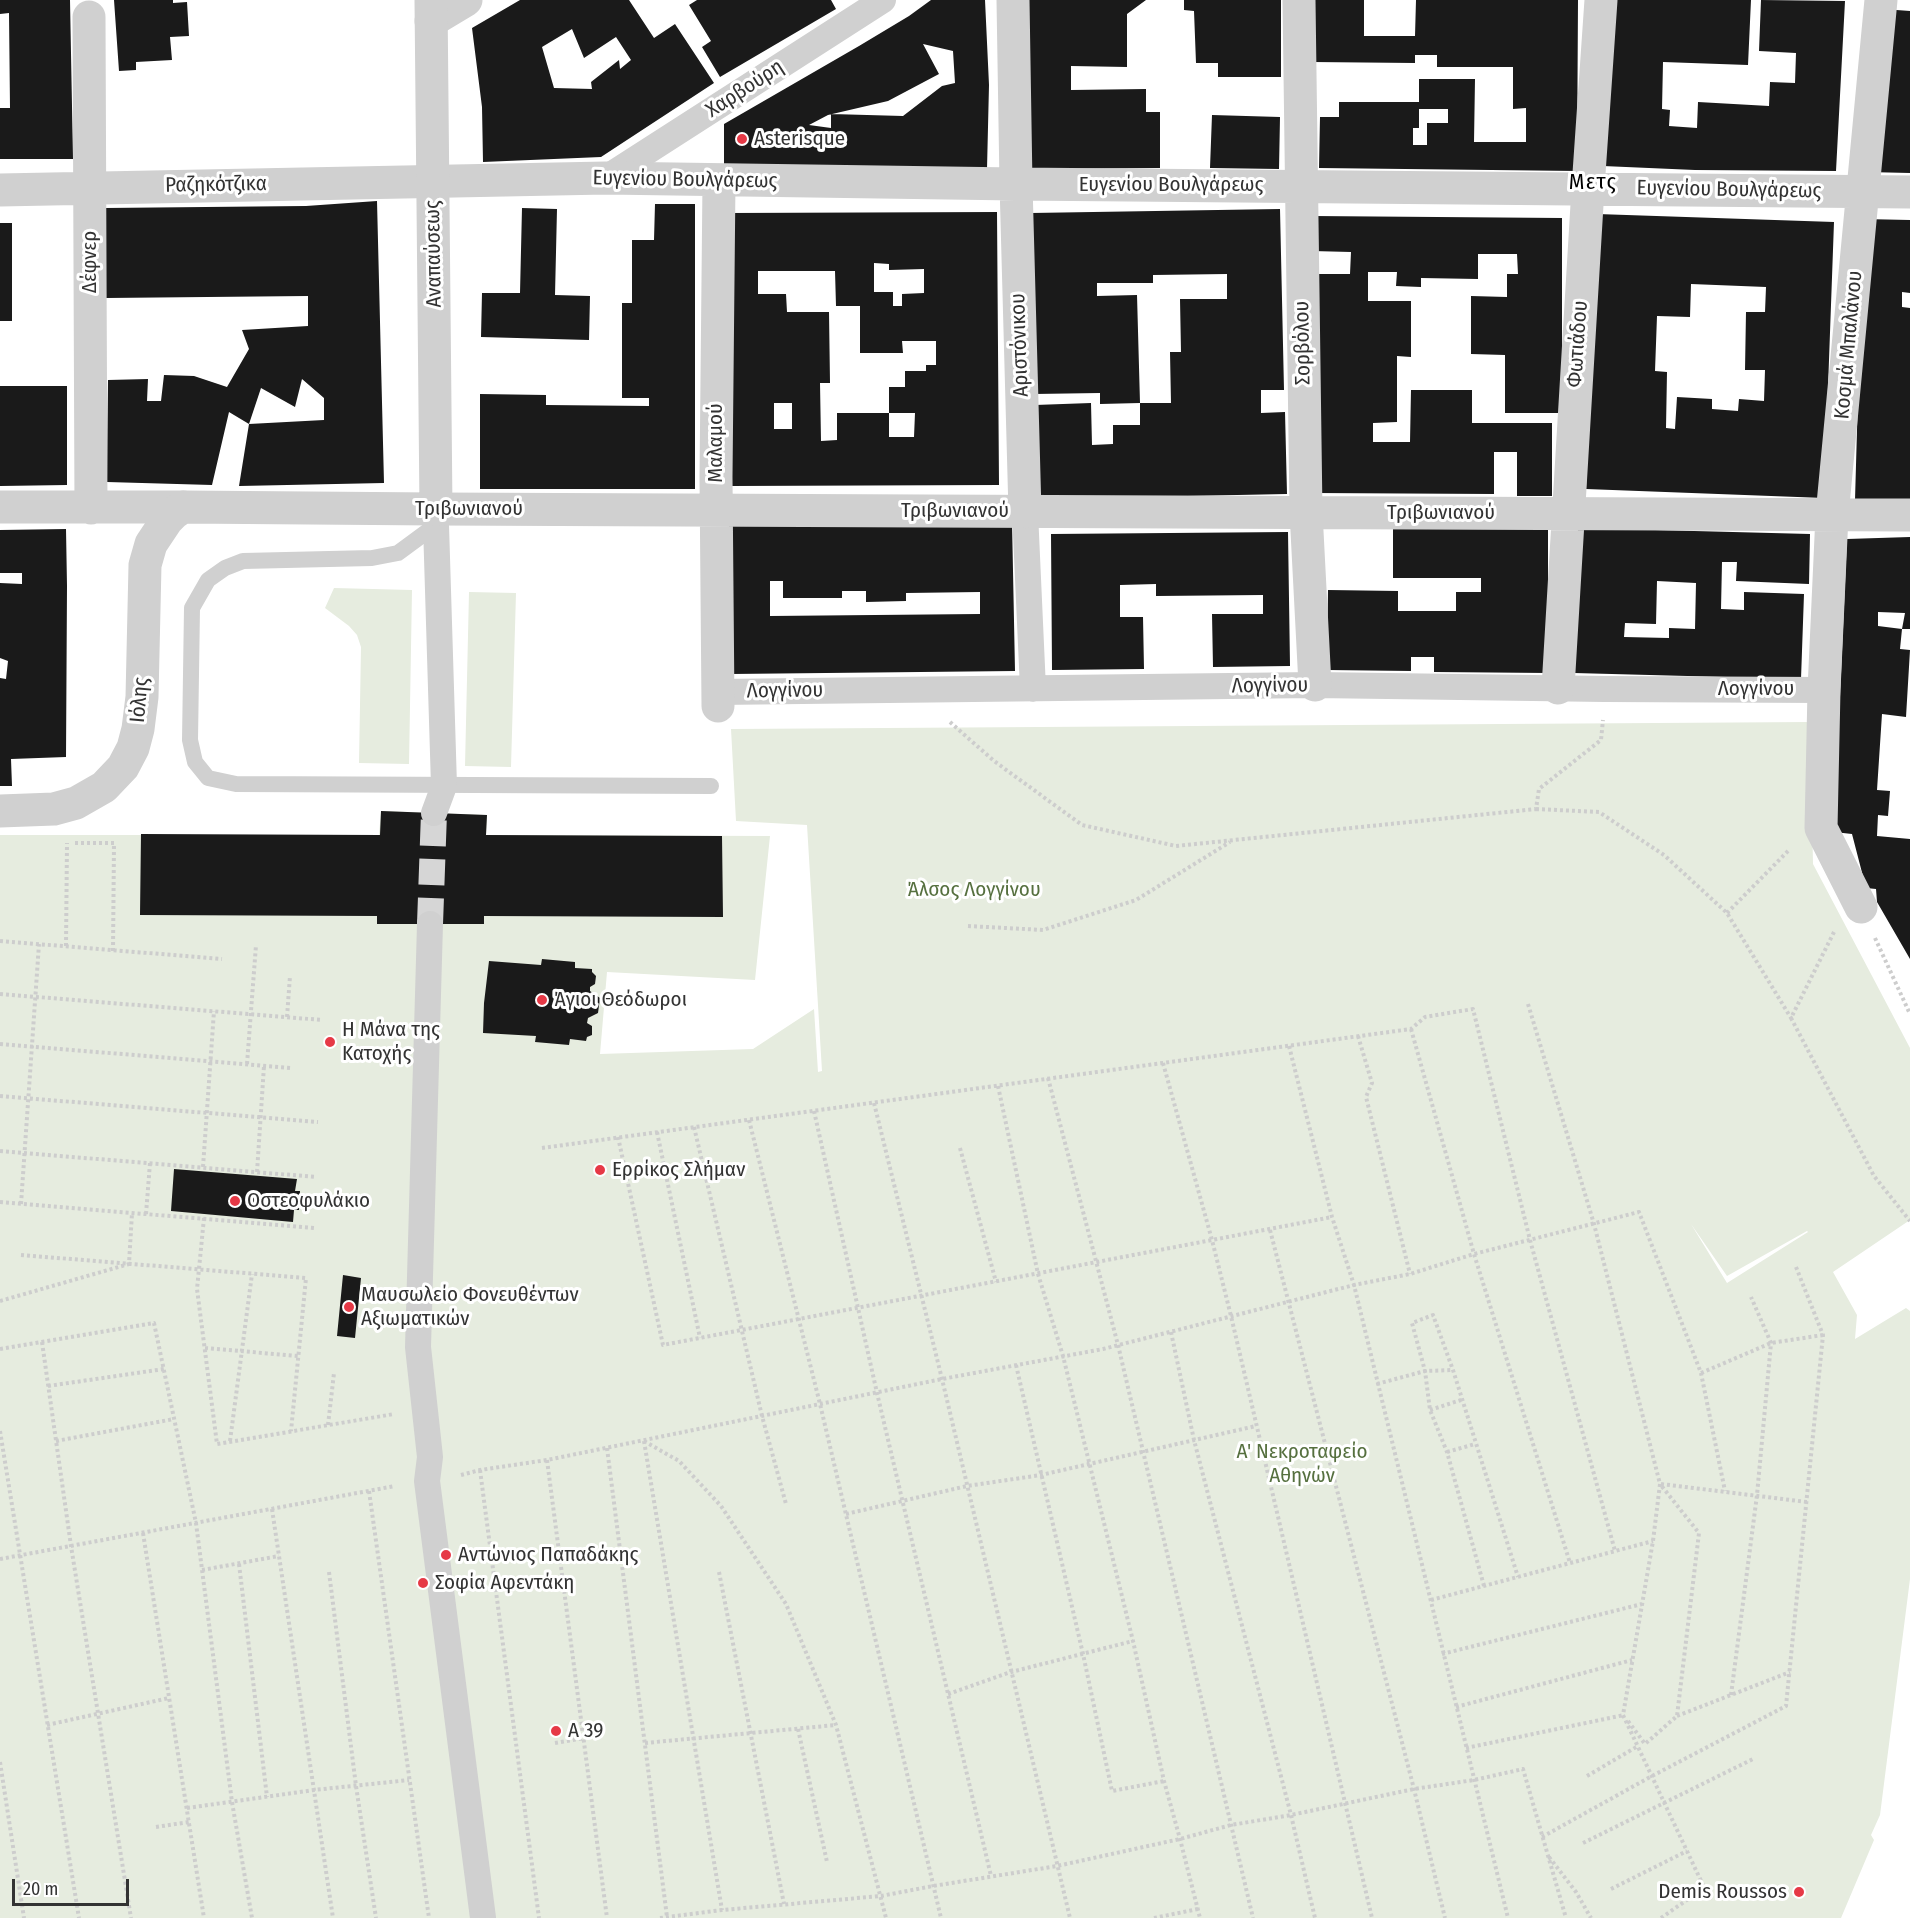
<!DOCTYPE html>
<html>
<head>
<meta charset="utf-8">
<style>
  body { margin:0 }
  #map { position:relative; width:1910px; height:1918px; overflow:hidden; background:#fff; font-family:"Fira Sans Condensed",sans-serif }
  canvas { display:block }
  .scale { position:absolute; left:12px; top:1879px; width:117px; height:27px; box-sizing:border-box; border:3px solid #333; border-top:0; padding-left:8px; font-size:18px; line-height:21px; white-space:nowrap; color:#333; -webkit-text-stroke:4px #fff; paint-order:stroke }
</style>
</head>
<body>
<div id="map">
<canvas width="1910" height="1918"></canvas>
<div class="scale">20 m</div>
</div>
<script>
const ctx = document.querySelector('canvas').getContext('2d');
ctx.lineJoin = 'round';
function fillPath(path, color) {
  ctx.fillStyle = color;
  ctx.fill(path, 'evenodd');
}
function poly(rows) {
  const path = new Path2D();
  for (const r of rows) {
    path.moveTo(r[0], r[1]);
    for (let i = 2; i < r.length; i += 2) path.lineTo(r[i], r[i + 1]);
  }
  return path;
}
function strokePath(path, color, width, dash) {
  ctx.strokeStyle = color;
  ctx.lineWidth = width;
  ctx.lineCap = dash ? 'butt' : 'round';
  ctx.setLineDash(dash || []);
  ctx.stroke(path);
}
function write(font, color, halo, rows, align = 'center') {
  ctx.font = font + ' "Fira Sans Condensed",sans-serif';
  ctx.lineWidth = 6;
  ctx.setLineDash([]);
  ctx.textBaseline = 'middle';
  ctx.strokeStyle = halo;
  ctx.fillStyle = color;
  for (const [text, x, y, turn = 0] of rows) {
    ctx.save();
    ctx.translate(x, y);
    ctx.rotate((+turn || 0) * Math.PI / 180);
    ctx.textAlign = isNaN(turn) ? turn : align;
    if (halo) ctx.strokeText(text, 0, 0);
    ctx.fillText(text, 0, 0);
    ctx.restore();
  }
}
const green = poly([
  [334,588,412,590,409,764,359,763,361,647,357,635,349,626,325,608],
  [469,592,516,593,511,767,465,766],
  [1810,722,1813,864,1910,1048,1910,1220,1833,1272,1857,1315,1855,1339,1906,1308,1910,1311,1910,1579,1880,1815,1871,1835,1874,1840,1841,1918,0,1918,0,835,379,835,381,811,487,815,486,835,770,836,755,980,607,972,600,1054,753,1049,814,1009,818,1072,822,1071,807,825,736,821,731,729],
  [1691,1224,1727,1276,1807,1231,1808,1232,1727,1283]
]);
const building = poly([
  [0,0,70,0,73,159,0,159,0,108,10,108,9,13,0,14],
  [114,0,173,0,173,3,187,2,189,36,170,37,172,60,136,62,136,70,119,71],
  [520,0,629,0,654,38,675,24,714,83,601,157,483,162,482,107,472,28],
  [572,29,584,58,616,37,631,60,620,69,619,60,591,82,592,89,554,88,542,47],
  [697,0,831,0,836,9,720,77,702,47,711,41,689,5],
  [931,0,985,0,989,85,987,169,724,165,724,124,859,46,909,16],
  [923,44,953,51,955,83,942,86,903,116,831,114,831,128,809,125,828,115,888,101,939,74],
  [1026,0,1146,0,1127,14,1127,67,1071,66,1071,90,1146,89,1146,112,1160,112,1160,168,1028,169],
  [1184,0,1281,0,1281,77,1218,77,1218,63,1196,63,1194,11,1184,10],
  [1312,0,1364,0,1364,36,1415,36,1416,0,1578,0,1577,171,1319,168,1320,117,1339,117,1339,102,1419,102,1419,79,1475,79,1474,142,1526,142,1526,108,1513,109,1513,67,1437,67,1437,55,1415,55,1415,63,1312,62],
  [1419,109,1448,109,1448,123,1427,123,1427,145,1413,145,1413,128,1419,128],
  [1611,0,1751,0,1748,65,1663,62,1662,109,1670,110,1669,126,1697,128,1698,102,1769,106,1770,82,1795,83,1796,53,1759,51,1761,0,1845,1,1836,171,1695,170,1603,166],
  [1883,9,1910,11,1910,173,1867,172],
  [1212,115,1280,117,1279,169,1210,168],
  [377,201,384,483,239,486,249,424,229,412,212,485,107,482,108,380,148,379,147,401,161,401,164,375,194,376,227,387,249,349,242,330,308,326,308,296,106,298,105,208,306,206],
  [302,379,324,398,324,420,249,424,261,388,295,407],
  [655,204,695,204,695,489,480,489,480,394,546,395,546,405,649,406,649,398,622,398,622,303,632,303,632,240,654,240],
  [522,208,557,209,555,295,590,296,589,340,481,337,482,293,520,293],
  [1280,209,1284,390,1261,390,1261,413,1285,412,1287,494,1038,499,1035,405,1091,403,1092,445,1113,444,1113,425,1140,425,1140,403,1171,403,1170,352,1181,352,1180,299,1227,299,1227,274,1153,275,1153,283,1097,283,1097,296,1137,295,1140,403,1100,404,1100,393,1034,394,1031,213],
  [997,212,999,485,730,486,729,213],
  [874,263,889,264,889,270,924,269,924,293,902,294,902,306,893,306,893,292,874,292],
  [758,271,835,271,836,306,860,306,860,353,903,353,902,341,936,341,936,365,926,365,926,371,905,371,905,387,889,387,889,413,837,413,837,440,821,441,820,383,830,383,829,312,787,312,786,294,758,294],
  [774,403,792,403,792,429,774,429],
  [889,413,915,413,914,437,889,437],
  [1597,214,1834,222,1824,498,1586,489],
  [1691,284,1766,287,1765,312,1746,312,1745,370,1765,370,1764,401,1739,399,1738,411,1712,409,1712,399,1677,397,1675,429,1666,428,1667,372,1655,371,1657,316,1690,317],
  [1312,216,1562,218,1562,413,1505,413,1505,355,1471,354,1471,296,1507,297,1507,274,1518,274,1517,254,1478,254,1478,279,1421,278,1421,287,1396,286,1397,272,1368,272,1368,301,1411,301,1411,357,1397,356,1397,422,1373,423,1373,442,1410,442,1411,390,1472,390,1472,423,1552,423,1552,496,1517,496,1517,452,1494,452,1494,494,1314,493,1315,274,1350,274,1351,252,1312,251],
  [1863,219,1910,220,1910,293,1902,292,1902,307,1910,308,1910,501,1855,500],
  [0,223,12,223,12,321,0,321],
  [0,386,67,386,67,485,0,486],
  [1012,521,1015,671,731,674,729,524],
  [770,581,783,581,783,598,842,598,842,591,866,591,866,602,906,601,906,593,980,592,980,614,770,616],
  [1393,526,1548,527,1548,673,1434,672,1434,657,1411,657,1411,671,1327,670,1328,590,1398,591,1398,611,1456,611,1456,592,1481,592,1481,578,1393,578],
  [1578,528,1810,534,1809,584,1736,581,1737,562,1722,562,1721,609,1744,610,1744,592,1804,594,1801,679,1574,673],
  [1657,581,1696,583,1695,629,1669,628,1669,638,1624,637,1625,623,1656,624],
  [66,529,67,586,66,757,11,759,12,786,0,786,0,678,6,679,8,661,0,658,0,583,22,584,22,573,0,573,0,530],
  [1288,532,1290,666,1213,667,1212,614,1263,614,1263,595,1156,596,1156,584,1120,585,1120,617,1143,617,1144,669,1052,670,1051,534],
  [1910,537,1910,629,1902,629,1900,649,1910,650,1906,717,1882,714,1877,790,1890,791,1888,816,1878,815,1877,836,1910,839,1910,959,1877,902,1876,889,1866,888,1852,834,1834,832,1847,539],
  [1878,612,1905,613,1902,629,1878,626],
  [381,811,487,815,486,835,722,836,723,917,484,916,484,924,377,924,377,916,140,915,141,834,380,835],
  [542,959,575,962,575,968,592,969,592,972,596,976,595,984,590,987,590,991,600,998,598,1013,588,1018,587,1023,592,1026,592,1035,587,1037,586,1041,570,1039,569,1045,535,1042,536,1036,483,1033,484,1003,489,961,541,965],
  [174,1169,297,1179,295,1191,300,1191,299,1210,294,1210,293,1222,171,1211],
  [343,1275,361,1278,355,1338,337,1336]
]);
const pedestrianTunnel = poly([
  [430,924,434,813]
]);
const path = poly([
  [950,722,994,761,1082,825,1176,846,1536,809,1539,789,1601,740,1603,720],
  [1536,809,1599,812,1664,855,1727,913,1791,1018],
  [75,843,114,843,113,951],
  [1727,913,1790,849],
  [968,926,1043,930,1136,900,1230,842],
  [1834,932,1791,1018,1874,1176,1910,1221],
  [1875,938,1910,1014],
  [0,941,222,959],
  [66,946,67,843],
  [0,994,322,1020],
  [1528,1004,1594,1224,1660,1484,1653,1541,1623,1715,1710,1900],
  [287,1017,290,976],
  [1411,1029,1474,1254,1570,1563],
  [1358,1036,1372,1083,1366,1097,1410,1274],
  [0,1044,291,1068],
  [1289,1046,1332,1217,1354,1285,1508,1918],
  [1163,1063,1212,1240,1231,1316,1372,1918],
  [247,1064,256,945],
  [1048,1078,1118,1345,1253,1918],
  [998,1086,1038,1274,1063,1356,1133,1641,1164,1781,1180,1839,1200,1918],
  [0,1096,318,1122],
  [874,1103,942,1379,1070,1918],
  [814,1111,877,1393,991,1876],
  [749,1120,820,1404,941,1918],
  [694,1127,762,1416,786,1504],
  [657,1132,700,1338],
  [618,1137,663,1345,1332,1217],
  [542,1148,1411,1029,1425,1017,1473,1009,1530,1240,1615,1551],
  [960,1148,996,1282],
  [0,1151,316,1177],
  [203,1167,214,1011],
  [257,1172,264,1066],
  [0,1202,314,1228],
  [21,1204,39,944],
  [146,1214,150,1163],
  [204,1218,197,1289,217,1444,394,1414],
  [1270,1230,1414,1789,1445,1918],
  [21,1255,306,1278,291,1431],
  [0,1301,129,1264,132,1213],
  [1171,1332,1194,1440,1291,1815,1315,1918],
  [42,1342,71,1546,131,1918],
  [205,1348,298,1356],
  [0,1349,154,1323,196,1523,232,1802,252,1918],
  [1016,1365,1083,1654,1112,1791,1164,1781],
  [1701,1373,1771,1343,1823,1335],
  [1377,1384,1425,1371,1453,1370],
  [48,1386,164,1369],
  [1430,1410,1461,1400],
  [328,1425,334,1373],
  [0,1431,79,1918],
  [56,1441,174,1419],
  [230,1441,252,1274],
  [644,1441,679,1461,721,1506,786,1604,836,1725,886,1918],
  [644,1441,722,1910],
  [607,1448,667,1917],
  [1447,1452,1475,1444],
  [547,1460,607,1918],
  [480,1470,539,1918],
  [461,1475,480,1470,547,1460,942,1379,1103,1349,1354,1285,1410,1274,1474,1254,1639,1212,1701,1373,1725,1491],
  [1661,1484,1807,1502],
  [369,1491,429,1918],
  [272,1509,333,1918],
  [846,1514,967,1486,1041,1475,1256,1426],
  [143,1533,204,1918],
  [0,1559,395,1486],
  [239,1564,267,1797],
  [202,1570,279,1556],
  [329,1572,356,1786,376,1918],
  [719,1572,784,1904],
  [1484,1586,1447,1452,1430,1410,1425,1371,1412,1323,1433,1315,1453,1370,1518,1577],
  [1431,1600,1653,1541],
  [1442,1654,1642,1604],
  [948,1694,1011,1672,1133,1641],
  [1731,1695,1757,1495,1771,1343,1751,1297],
  [1456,1707,1632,1660],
  [1677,1716,1790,1672],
  [1628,1721,1645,1744,1677,1716,1699,1533,1660,1484],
  [47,1725,169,1698],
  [798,1729,827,1862],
  [555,1743,584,1738],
  [645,1743,836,1725],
  [1466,1748,1624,1715],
  [0,1762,24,1918],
  [1587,1776,1638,1746],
  [187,1808,314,1790,409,1780],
  [156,1827,189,1822],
  [1542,1837,1652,1776,1786,1706,1823,1335,1796,1267],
  [1583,1843,1753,1759],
  [1549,1857,1576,1892,1591,1918],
  [1611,1889,1687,1851],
  [660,1918,722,1910,881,1896,933,1886,1057,1866,1180,1839,1231,1825,1291,1815,1414,1789,1474,1780,1523,1769,1566,1918],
  [1154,1918,1198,1909],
  [1661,1918,1704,1888]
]);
const service = poly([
  [436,521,436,525,398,553,372,558,243,561,225,568,208,580,192,608,190,740,195,762,208,778,236,784,711,786]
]);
const pedestrian = poly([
  [606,178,883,0],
  [1025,512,1033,689],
  [717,692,1315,685,1605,689,1824,690],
  [434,813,444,786,436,525],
  [430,924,418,1347,430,1457,427,1481,483,1918]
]);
const minor = poly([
  [1013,0,1016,184,1025,512],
  [1299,0,1306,512,1315,685],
  [89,17,91,508],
  [431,21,466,0],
  [0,190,606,178,1016,184,1910,192],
  [0,507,183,507],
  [436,509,1910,515],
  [1558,688,1588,188,1601,0],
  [718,706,716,477,719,181],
  [1861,907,1821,828,1824,690,1832,515,1881,0]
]);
const tertiary = poly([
  [0,811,54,809,76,803,104,787,123,767,133,748,138,729,142,697,145,565,151,544,167,520,174,513,183,507,436,509,431,0]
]);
const markers = [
  [742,139,6,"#e63946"],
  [542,1000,6,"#e63946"],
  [330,1042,6,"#e63946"],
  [600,1170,6,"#e63946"],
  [235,1201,6,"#e63946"],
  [349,1307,6,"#e63946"],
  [446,1555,6,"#e63946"],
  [423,1583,6,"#e63946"],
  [556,1731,6,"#e63946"],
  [1799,1892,6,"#e63946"]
];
const streetNames = [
  ["Χαρβούρη",745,89,-33],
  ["Ευγενίου Βουλγάρεως",685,180,1],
  ["Ραζηκότζικα",216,185,-1],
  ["Ευγενίου Βουλγάρεως",1171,185],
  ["Ευγενίου Βουλγάρεως",1729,190,1],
  ["Αναπαύσεως",434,254,-91],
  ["Δέφνερ",90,262,-90],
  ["Σορβόλου",1303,343,-91],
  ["Φωτιάδου",1578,344,-86],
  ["Αριστόνικου",1020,345,-92],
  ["Κοσμά Μπαλάνου",1849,345,-85],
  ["Μαλαμού",716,443,-90],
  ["Τριβωνιανού",469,509],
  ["Τριβωνιανού",955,511],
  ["Τριβωνιανού",1441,513],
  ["Λογγίνου",1270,686,-1],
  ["Λογγίνου",1756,689],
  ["Λογγίνου",785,691,-1],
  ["Ιόλης",140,700,-85]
];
const poiNames = [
  ["Asterisque",754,139],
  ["Άγιοι Θεόδωροι",554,1000],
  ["Η Μάνα της",342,1030],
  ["Κατοχής",342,1054],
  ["Ερρίκος Σλήμαν",612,1170],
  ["Οστεοφυλάκιο",247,1201],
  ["Μαυσωλείο Φονευθέντων",361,1295],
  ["Αξιωματικών",361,1319],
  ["Αντώνιος Παπαδάκης",458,1555],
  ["Σοφία Αφεντάκη",435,1583],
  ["Α 39",568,1731],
  ["Demis Roussos",1787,1892,"right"]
];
const parkNames = [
  ["Άλσος Λογγίνου",974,890],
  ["Α' Νεκροταφείο",1302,1452],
  ["Αθηνών",1302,1476]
];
const neighbourhoodNames = [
  ["Μετς",1593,183]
];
fillPath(green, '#e6ecdf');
fillPath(building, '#1a1a1a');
strokePath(pedestrianTunnel, '#d6d6d6', 26, [26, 13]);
strokePath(path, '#cdcdcd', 4, [3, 3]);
strokePath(service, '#d0d0d0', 16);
strokePath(pedestrian, '#d0d0d0', 26);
strokePath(minor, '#d0d0d0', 33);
strokePath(tertiary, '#d0d0d0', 33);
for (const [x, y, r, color] of markers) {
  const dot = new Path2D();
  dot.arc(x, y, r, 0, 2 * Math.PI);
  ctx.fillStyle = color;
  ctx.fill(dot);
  strokePath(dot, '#fff', 2);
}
write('21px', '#333', '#fff', streetNames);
write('21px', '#333', '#fff', poiNames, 'left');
write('21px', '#56703f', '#fff', parkNames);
ctx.letterSpacing = '1.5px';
write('22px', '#000', '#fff', neighbourhoodNames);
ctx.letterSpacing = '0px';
</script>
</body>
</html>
